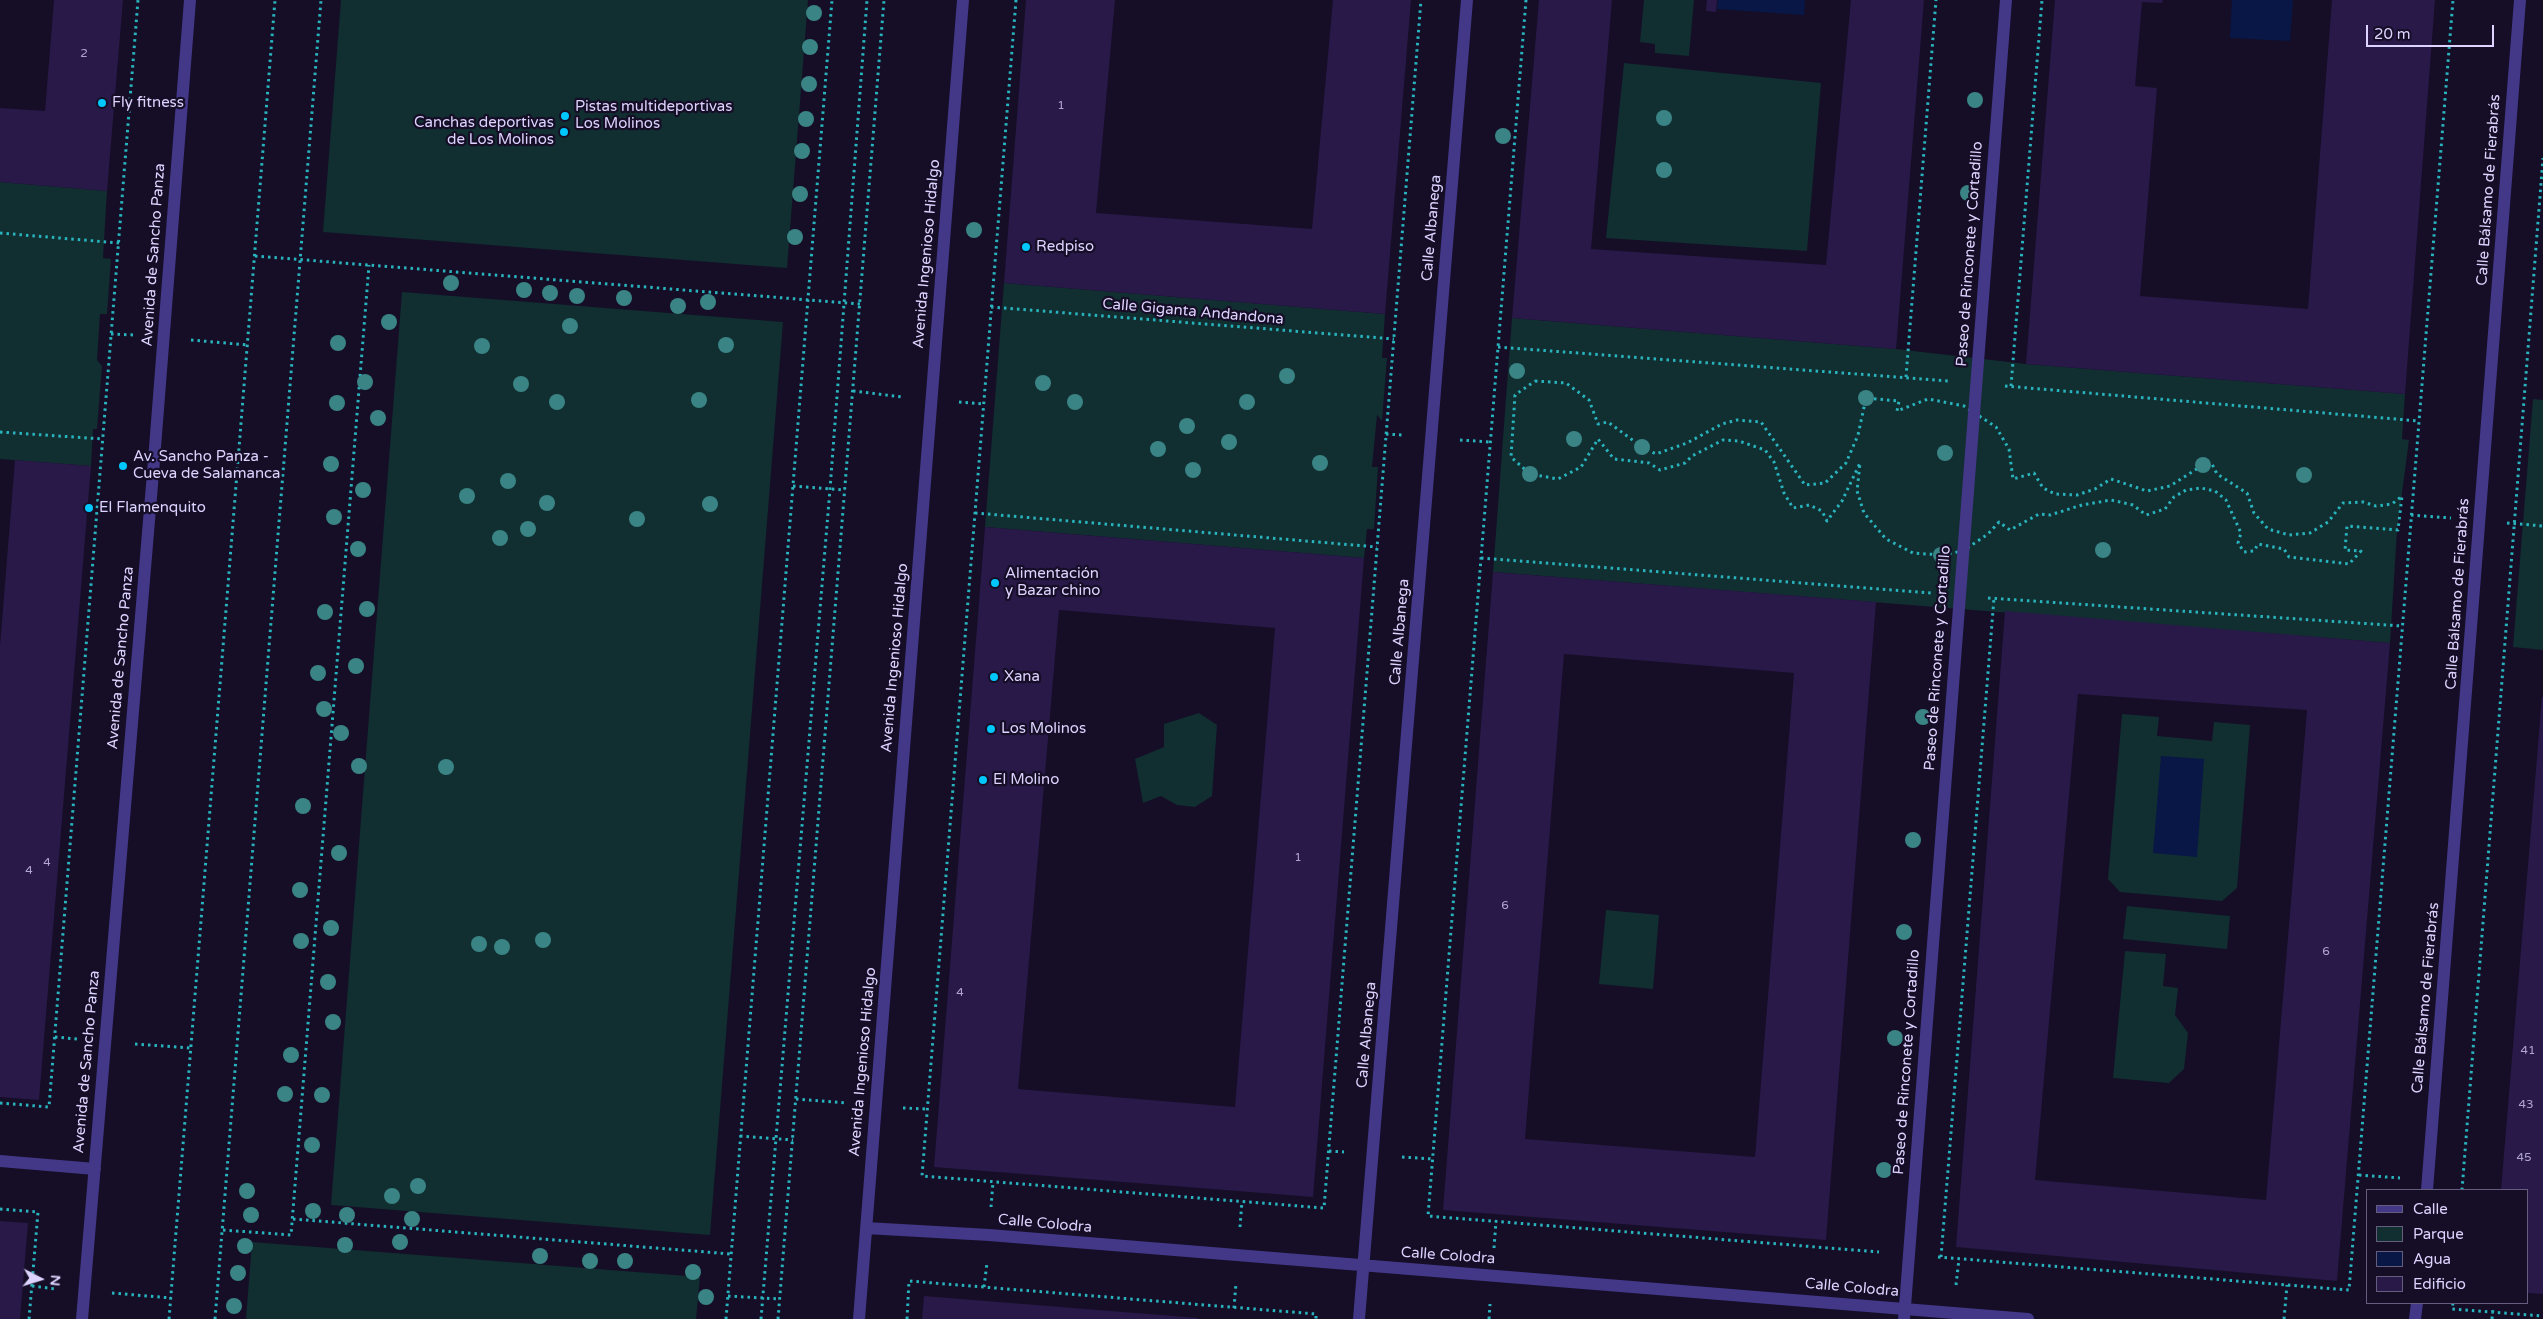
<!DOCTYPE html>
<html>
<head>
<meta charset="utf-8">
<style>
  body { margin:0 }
  #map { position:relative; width:2543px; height:1319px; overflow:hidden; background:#150e26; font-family:"Varela Round",sans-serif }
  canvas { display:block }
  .legend { position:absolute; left:2366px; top:1189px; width:162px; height:115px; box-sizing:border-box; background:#150e26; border:1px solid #655d7d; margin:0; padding:6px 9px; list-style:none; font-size:15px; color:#ddd3ff }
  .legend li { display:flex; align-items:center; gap:10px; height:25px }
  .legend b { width:25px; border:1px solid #655d7d }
  .north { position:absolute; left:15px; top:1254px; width:50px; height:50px; -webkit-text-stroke:4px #150e26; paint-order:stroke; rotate:95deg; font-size:14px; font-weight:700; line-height:20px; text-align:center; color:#ddd3ff }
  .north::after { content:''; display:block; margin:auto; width:18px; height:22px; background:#ddd3ff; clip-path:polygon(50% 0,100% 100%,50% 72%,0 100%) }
  .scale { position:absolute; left:2366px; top:25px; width:128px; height:22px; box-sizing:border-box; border:2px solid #ddd3ff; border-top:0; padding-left:6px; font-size:15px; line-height:18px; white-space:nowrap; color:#ddd3ff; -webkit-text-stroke:4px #150e26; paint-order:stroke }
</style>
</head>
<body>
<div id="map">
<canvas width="2543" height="1319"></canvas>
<ul class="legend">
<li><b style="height:6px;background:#433788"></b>Calle</li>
<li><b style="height:14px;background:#112e31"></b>Parque</li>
<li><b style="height:14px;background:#081746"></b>Agua</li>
<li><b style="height:14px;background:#281948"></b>Edificio</li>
</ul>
<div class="north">N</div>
<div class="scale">20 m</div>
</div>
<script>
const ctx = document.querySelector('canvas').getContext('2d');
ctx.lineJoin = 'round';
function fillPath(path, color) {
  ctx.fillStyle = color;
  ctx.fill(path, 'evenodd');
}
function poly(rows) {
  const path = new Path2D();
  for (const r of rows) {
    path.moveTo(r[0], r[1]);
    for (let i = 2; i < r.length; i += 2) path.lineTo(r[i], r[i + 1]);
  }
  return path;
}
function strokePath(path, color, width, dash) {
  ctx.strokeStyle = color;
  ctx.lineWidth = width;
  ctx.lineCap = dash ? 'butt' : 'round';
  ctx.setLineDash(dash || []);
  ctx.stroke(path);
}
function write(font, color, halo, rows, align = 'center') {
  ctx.font = font + ' "Varela Round",sans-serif';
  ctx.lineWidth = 4.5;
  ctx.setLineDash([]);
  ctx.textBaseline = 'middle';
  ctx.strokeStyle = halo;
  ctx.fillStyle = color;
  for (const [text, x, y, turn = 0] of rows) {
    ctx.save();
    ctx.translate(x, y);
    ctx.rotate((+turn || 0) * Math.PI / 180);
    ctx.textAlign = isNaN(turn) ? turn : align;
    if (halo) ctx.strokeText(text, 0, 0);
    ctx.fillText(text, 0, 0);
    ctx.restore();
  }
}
const green = poly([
  [341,0,808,0,787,268,323,232],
  [1644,0,1694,0,1689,56,1655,53,1655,44,1640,42],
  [1624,63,1821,83,1807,251,1606,238],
  [0,182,107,191,103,258,111,259,107,314,100,314,97,360,102,366,97,429,93,429,91,466,0,459],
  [1004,283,1385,314,1382,358,1387,358,1382,421,1377,415,1372,467,1378,467,1374,529,1367,529,1364,558,985,527],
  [402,292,783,322,710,1235,331,1205],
  [1512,318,1896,349,2026,364,2405,394,2402,439,2409,440,2397,531,2390,643,1493,572],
  [2533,399,2543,400,2543,650,2513,647],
  [1199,713,1217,725,1212,796,1195,807,1177,805,1161,796,1143,803,1135,759,1164,747,1164,724],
  [2122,714,2159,717,2157,736,2212,741,2214,722,2250,725,2237,888,2222,901,2120,892,2108,879],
  [2127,906,2230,916,2227,949,2123,939],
  [1606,910,1659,915,1653,989,1599,984],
  [2125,951,2166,954,2163,986,2178,988,2175,1015,2188,1033,2184,1069,2169,1083,2113,1078],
  [252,1242,700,1277,696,1319,246,1319]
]);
const water = poly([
  [1718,0,1805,0,1804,15,1717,9],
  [2232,0,2293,0,2290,41,2230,38],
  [2161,756,2204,759,2197,857,2153,853]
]);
const building = poly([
  [54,0,123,0,107,191,0,182,0,108,45,111],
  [1026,0,1115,0,1096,213,1312,229,1333,0,1411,0,1385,314,1004,283],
  [1539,0,1612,0,1591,249,1826,265,1851,0,1924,0,1896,349,1512,318],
  [1707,0,1717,0,1716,12,1706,11],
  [2055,0,2163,0,2162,3,2142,2,2135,86,2157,88,2140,296,2308,309,2332,0,2435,0,2405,394,2026,364],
  [15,460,91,466,39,1100,0,1097,0,646],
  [985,527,1364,558,1313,1197,934,1167],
  [1059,610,1275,628,1235,1107,1018,1089],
  [1493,572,1876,602,1826,1240,1443,1210],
  [1564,654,1794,673,1755,1157,1525,1139],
  [2005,611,2390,643,2337,1281,1956,1247],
  [2078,694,2307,710,2266,1200,2035,1180],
  [2542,697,2543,697,2543,1294,2527,1293,2527,1190,2501,1190],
  [0,1221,28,1223,20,1319,0,1319],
  [924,1296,1198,1318,1198,1319,922,1319]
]);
const path = poly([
  [1016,0,922,1176,1324,1208,1421,0],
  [1526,0,1428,1216,1879,1252],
  [0,233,119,243],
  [255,256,860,304],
  [991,307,1394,339],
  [111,334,135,335],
  [191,340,248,345],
  [1498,347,1949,381],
  [1906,377,1936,0],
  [1535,381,1566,383,1589,400,1598,424,1608,422,1642,447,1656,454,1687,443,1722,424,1737,420,1761,422,1805,485,1825,483,1846,463,1858,435,1866,398,1899,401,1897,411,1928,399,1964,406,1996,427,2009,449,2013,479,2034,473,2043,488,2055,494,2077,495,2095,489,2111,479,2147,491,2170,486,2203,465,2212,464,2217,474,2247,493,2254,513,2268,529,2289,535,2310,533,2328,522,2343,503,2363,502,2376,506,2392,504,2402,496,2398,530,2347,526,2345,550,2361,551,2349,564,2289,557,2284,549,2258,544,2254,551,2244,552,2238,543,2241,533,2226,500,2215,491,2201,488,2186,490,2174,497,2165,509,2146,515,2133,505,2111,500,2082,505,2050,515,2039,514,2010,530,1999,522,1988,534,1963,551,1941,555,1913,553,1886,539,1864,513,1857,491,1860,463,1842,501,1827,521,1822,511,1809,505,1793,508,1784,493,1774,462,1765,450,1739,441,1723,440,1692,456,1685,463,1660,470,1649,463,1614,459,1598,439,1581,467,1558,479,1530,474,1511,457,1515,395,1535,381],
  [2005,386,2419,421],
  [2011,386,2042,0],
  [853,391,903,397],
  [959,402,983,404],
  [0,432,103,439],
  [1386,434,1402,435],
  [1460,440,1490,442],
  [793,486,845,490],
  [975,513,1377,547],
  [2411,515,2451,518],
  [2507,523,2543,526],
  [1481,558,1931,593],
  [1988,598,2402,626],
  [55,1037,77,1039],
  [135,1044,191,1048],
  [796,1099,847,1103],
  [0,1103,49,1107,138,0],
  [903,1108,927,1109],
  [740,1136,793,1140],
  [1329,1151,1344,1152],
  [1402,1157,1433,1159],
  [2359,1175,2400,1178],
  [2462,1190,2543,158],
  [991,1207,993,1182],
  [0,1209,38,1212,29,1319],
  [293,1219,731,1254],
  [1240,1227,1242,1201],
  [223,1230,291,1235,369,265],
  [1494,1248,1496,1221],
  [1938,1257,2349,1290,2453,0],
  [1941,1257,1994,598],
  [1956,1285,1959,1259],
  [32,1286,56,1289],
  [984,1287,987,1263],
  [112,1293,171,1298],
  [728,1296,780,1299],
  [2453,1303,2452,1309,2543,1316],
  [1234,1308,1236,1283],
  [169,1319,275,0],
  [215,1319,321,0],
  [726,1319,832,0],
  [761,1319,830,489,867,0],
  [778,1319,884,0],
  [907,1319,909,1281,1316,1314,1316,1319],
  [1489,1319,1490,1304],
  [2284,1319,2287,1285],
  [2492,1319,2493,1308]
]);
const pedestrian = poly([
  [1904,1319,2006,0]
]);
const minor = poly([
  [0,1161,95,1169],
  [2427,1190,2520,0],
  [866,1228,989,1235,2028,1319],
  [82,1319,153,473,190,0],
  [859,1319,963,0],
  [1359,1319,1467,0],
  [2415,1319,2417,1303]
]);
const trees = [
  [814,13],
  [810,47],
  [809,84],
  [1975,100],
  [1664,118],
  [806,119],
  [1503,136],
  [802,151],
  [1664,170],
  [1968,193],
  [800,194],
  [974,230],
  [795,237],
  [451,283],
  [524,290],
  [550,293],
  [577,296],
  [624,298],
  [708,302],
  [678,306],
  [389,322],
  [570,326],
  [338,343],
  [726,345],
  [482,346],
  [1517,371],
  [1287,376],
  [365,382],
  [1043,383],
  [521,384],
  [1866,398],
  [699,400],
  [557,402],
  [1075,402],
  [1247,402],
  [337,403],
  [378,418],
  [1187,426],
  [1574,439],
  [1229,442],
  [1642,447],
  [1158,449],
  [1945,453],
  [1320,463],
  [331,464],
  [2203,465],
  [1193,470],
  [1530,474],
  [2304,475],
  [508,481],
  [363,490],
  [467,496],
  [547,503],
  [710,504],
  [334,517],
  [637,519],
  [528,529],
  [500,538],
  [358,549],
  [2103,550],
  [1941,555],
  [367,609],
  [325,612],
  [356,666],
  [318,673],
  [324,709],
  [1923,717],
  [341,733],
  [359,766],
  [446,767],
  [303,806],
  [1913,840],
  [339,853],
  [300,890],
  [331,928],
  [1904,932],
  [543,940],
  [301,941],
  [479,944],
  [502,947],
  [328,982],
  [333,1022],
  [1895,1038],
  [291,1055],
  [285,1094],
  [322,1095],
  [312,1145],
  [1884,1170],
  [418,1186],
  [247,1191],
  [392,1196],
  [313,1211],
  [251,1215],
  [347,1215],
  [412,1219],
  [400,1242],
  [345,1245],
  [245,1246],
  [540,1256],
  [590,1261],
  [625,1261],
  [693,1272],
  [238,1273],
  [706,1297],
  [234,1306]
];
const markers = [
  [102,103,5,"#00c7fe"],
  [565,116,5,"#00c7fe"],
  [564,132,5,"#00c7fe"],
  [1026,247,5,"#00c7fe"],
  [123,466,5,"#00c7fe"],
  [89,508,5,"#00c7fe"],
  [995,583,5,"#00c7fe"],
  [994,677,5,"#00c7fe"],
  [991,729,5,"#00c7fe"],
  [983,780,5,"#00c7fe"]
];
const numberNames = [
  ["2",84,54],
  ["1",1061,106],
  ["1",1298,858],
  ["4",47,863],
  ["4",29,871],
  ["6",1505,906],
  ["6",2326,952],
  ["4",960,993],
  ["41",2528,1051],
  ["43",2526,1105],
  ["45",2524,1158]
];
const poiNames = [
  ["Fly fitness",112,103],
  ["Pistas multideportivas",575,107],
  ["Los Molinos",575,124],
  ["Canchas deportivas",554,123,"right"],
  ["de Los Molinos",554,140,"right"],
  ["Redpiso",1036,247],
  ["Av. Sancho Panza -",133,457],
  ["Cueva de Salamanca",133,474],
  ["El Flamenquito",99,508],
  ["Alimentación",1005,574],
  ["y Bazar chino",1005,591],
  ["Xana",1004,677],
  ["Los Molinos",1001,729],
  ["El Molino",993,780]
];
const streetNames = [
  ["Calle Bálsamo de Fierabrás",2489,190,-86],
  ["Calle Albanega",1432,228,-85],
  ["Avenida Ingenioso Hidalgo",927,254,-85],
  ["Paseo de Rinconete y Cortadillo",1970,254,-86],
  ["Avenida de Sancho Panza",154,255,-86],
  ["Calle Giganta Andandona",1193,312,5],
  ["Calle Bálsamo de Fierabrás",2458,594,-86],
  ["Calle Albanega",1400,632,-85],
  ["Avenida de Sancho Panza",121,658,-85],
  ["Avenida Ingenioso Hidalgo",895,658,-85],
  ["Paseo de Rinconete y Cortadillo",1938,658,-86],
  ["Calle Bálsamo de Fierabrás",2426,998,-85],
  ["Calle Albanega",1367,1035,-85],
  ["Avenida de Sancho Panza",87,1062,-85],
  ["Avenida Ingenioso Hidalgo",863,1062,-85],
  ["Paseo de Rinconete y Cortadillo",1907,1062,-86],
  ["Calle Colodra",1045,1224,5],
  ["Calle Colodra",1448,1256,4],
  ["Calle Colodra",1852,1288,5]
];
fillPath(green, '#112e31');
fillPath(water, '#081746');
fillPath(building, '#281948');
strokePath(path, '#29b4bd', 3, [2.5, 4]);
strokePath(pedestrian, '#433788', 12);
strokePath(minor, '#433788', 12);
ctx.fillStyle = '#3a8485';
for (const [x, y] of trees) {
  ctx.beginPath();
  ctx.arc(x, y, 8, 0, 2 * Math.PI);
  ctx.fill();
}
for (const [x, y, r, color] of markers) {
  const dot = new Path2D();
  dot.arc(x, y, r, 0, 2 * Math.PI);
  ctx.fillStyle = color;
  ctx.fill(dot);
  strokePath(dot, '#150e26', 2);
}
write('12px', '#b0a4d1', null, numberNames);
write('15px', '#ddd3ff', '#150e26', poiNames, 'left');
write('15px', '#ddd3ff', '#150e26', streetNames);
</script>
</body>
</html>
